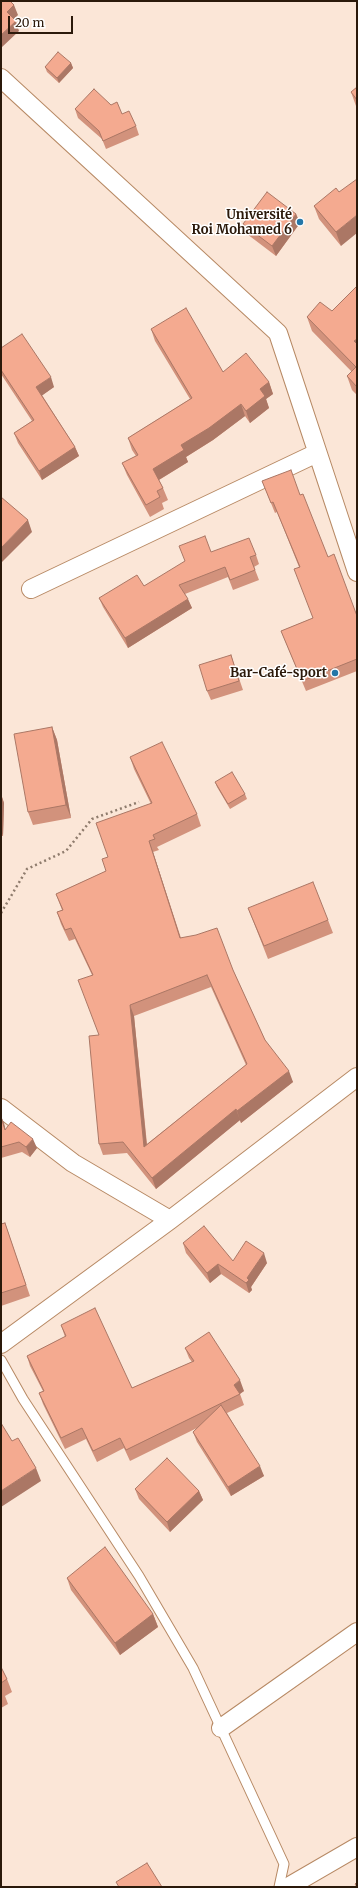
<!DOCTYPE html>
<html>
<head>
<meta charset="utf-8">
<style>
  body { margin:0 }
  #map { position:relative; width:358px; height:1888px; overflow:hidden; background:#fbe6d7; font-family:Merriweather,serif }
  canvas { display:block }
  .frame { position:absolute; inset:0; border:2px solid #2b190a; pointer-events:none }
  .scale { position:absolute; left:8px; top:16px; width:65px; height:18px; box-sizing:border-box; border:2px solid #2b190a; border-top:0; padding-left:5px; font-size:12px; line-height:14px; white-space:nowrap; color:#2b190a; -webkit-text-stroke:3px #fff; paint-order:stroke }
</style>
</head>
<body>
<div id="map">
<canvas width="358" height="1888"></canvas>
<div class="frame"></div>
<div class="scale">20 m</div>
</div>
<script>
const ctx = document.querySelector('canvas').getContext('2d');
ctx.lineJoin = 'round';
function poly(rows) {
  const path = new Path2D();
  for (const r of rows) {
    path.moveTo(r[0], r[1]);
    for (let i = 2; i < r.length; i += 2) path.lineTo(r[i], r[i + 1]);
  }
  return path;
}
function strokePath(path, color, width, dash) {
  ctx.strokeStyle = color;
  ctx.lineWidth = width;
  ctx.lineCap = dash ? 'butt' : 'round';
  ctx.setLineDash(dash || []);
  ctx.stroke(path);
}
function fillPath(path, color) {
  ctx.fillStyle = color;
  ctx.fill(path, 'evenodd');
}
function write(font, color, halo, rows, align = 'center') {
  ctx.font = font + ' Merriweather,serif';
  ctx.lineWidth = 3;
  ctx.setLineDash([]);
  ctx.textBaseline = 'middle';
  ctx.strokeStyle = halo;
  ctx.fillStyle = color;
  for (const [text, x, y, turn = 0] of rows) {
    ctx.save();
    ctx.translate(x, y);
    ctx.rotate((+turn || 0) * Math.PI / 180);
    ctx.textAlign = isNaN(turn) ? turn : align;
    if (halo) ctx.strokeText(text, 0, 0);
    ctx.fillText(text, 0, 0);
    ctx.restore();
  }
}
const path = poly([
  [1,913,27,869,66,851,92,819,139,802]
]);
const service = poly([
  [1,1360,23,1399,139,1576,193,1668,284,1864,279,1887]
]);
const minor = poly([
  [1,78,278,333,357,572],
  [31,589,317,453],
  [1,1108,73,1163,170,1220],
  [1,1344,170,1220,357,1077],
  [221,1728,357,1632],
  [288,1887,357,1847]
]);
const wall = poly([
  [71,63,73,68,59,83,47,72,45,67],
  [357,87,357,107,356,106,351,92],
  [111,105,136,126,139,135,106,149,102,139,78,118,75,109],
  [339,192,341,246,319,219,314,206],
  [296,214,300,223,276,256,247,234,243,224],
  [357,286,357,395,352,390,347,376,352,372,312,331,307,317,332,311],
  [151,329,223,372,269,382,273,394,266,399,269,408,250,423,245,416,213,440,186,457,188,462,159,480,163,488,168,500,162,503,164,509,150,517,127,475,122,463,136,456,132,450,128,438,190,399,155,341],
  [1,348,54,387,42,395,75,447,79,456,42,480,18,443,14,433,32,421,1,374],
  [262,481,300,495,328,557,357,616,357,671,306,691,281,631,313,618,299,567,277,512,275,513],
  [211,552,256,555,259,564,254,567,259,580,233,590,228,577,185,594,192,608,128,648,103,607,99,598,144,586],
  [231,655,243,690,211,700,207,691],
  [52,727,57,740,71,818,33,825,28,812],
  [130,757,197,814,201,826,157,847,159,850,153,852,181,938,233,970,265,1040,293,1082,241,1123,240,1120,156,1189,127,1153,103,1155,99,1144,99,1035,92,975,75,939,69,941,61,924,57,912,62,910,56,894,106,871,108,857,151,804,134,769],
  [211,987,246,1065,147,1144,134,1016],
  [215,782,245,794,247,799,230,809,217,787],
  [1,794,4,803,3,836,1,836],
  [248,908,328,920,333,933,268,959],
  [1,1116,5,1129,37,1148,30,1157,22,1152,1,1158],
  [5,1223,30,1296,1,1306,1,1224],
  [183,1243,233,1261,267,1263,251,1287,252,1290,249,1293,221,1274,210,1283,186,1253],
  [61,1325,132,1388,192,1362,189,1358,185,1348,244,1391,240,1394,244,1405,227,1413,264,1476,231,1496,197,1442,193,1432,199,1427,130,1461,124,1448,97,1462,86,1439,65,1449,43,1404,39,1393,43,1391,30,1366,27,1356,65,1337],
  [135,1489,199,1491,203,1500,170,1532,139,1499],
  [67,1578,153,1614,158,1627,120,1655,71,1590],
  [1,1667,7,1679,12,1692,5,1696,8,1704,1,1708]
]);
const shadedWall = poly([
  [14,5,18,15,11,22,7,12],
  [16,21,19,31,1,48,1,35],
  [71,63,73,68,59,83,57,78],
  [296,214,300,223,276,256,272,246],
  [357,215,357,233,341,246,336,232],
  [357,339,357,350,354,341],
  [51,377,54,387,40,397,36,387],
  [269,382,273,394,266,399,269,408,250,423,246,411,260,389],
  [241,404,245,416,213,440,186,457,188,462,157,481,153,469,181,445],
  [75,447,79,456,42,480,39,471],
  [28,520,32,532,1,563,1,548],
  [188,599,192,608,128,648,125,638],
  [52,727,57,740,71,818,66,805],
  [1,794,4,803,3,836,1,831],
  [149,841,153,852,184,949,180,938],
  [130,1005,134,1016,148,1158,144,1147],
  [289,1071,293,1082,241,1123,237,1111],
  [236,1109,240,1120,156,1189,152,1178],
  [1,1116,4,1123,8,1140,5,1130],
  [33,1139,37,1148,30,1157,26,1147],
  [264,1253,267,1263,251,1287,252,1290,249,1293,246,1283,247,1278],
  [218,1264,221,1274,210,1283,207,1273],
  [240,1380,244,1391,238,1395,234,1385],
  [260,1466,264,1476,231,1496,228,1487],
  [36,1468,41,1481,1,1507,1,1491],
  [199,1491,203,1500,170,1532,167,1522],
  [153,1614,158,1627,120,1655,115,1643]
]);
const building = poly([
  [1,1,10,1,14,5,7,12,16,21,1,35,1,1],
  [58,52,71,63,57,78,45,67,58,52],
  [357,87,357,100,351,92,357,87],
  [94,89,111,105,117,102,122,114,129,111,136,126,103,141,99,131,75,109,94,89],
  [357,179,357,215,336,232,314,206,336,188,339,192,357,179],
  [267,192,296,214,272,246,243,224,267,192],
  [357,286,357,339,354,341,357,344,357,387,347,376,356,367,307,317,320,302,332,311,357,286],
  [186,308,223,372,246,353,269,382,260,389,265,396,246,411,241,404,209,428,181,445,184,450,153,469,163,488,157,491,160,497,146,505,122,463,138,455,128,438,192,398,151,329,186,308],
  [22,334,51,377,36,387,75,447,39,471,14,433,34,420,1,370,1,348,22,334],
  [291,470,300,495,303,494,328,557,334,554,357,616,357,659,302,681,281,631,313,618,294,569,300,567,273,502,271,503,262,481,291,470],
  [1,497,28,520,1,548,1,497],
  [205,536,211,552,249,538,256,555,250,557,255,570,230,580,225,567,179,585,188,599,125,638,99,598,137,575,144,586,185,561,179,546,205,536],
  [231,655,239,681,207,691,199,665,231,655],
  [52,727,66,805,28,812,14,734,52,727],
  [162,742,197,814,153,835,155,839,149,841,180,938,196,935,217,928,233,970,265,1040,289,1071,237,1111,236,1109,152,1178,123,1142,99,1144,89,1036,99,1035,78,980,93,975,71,928,65,930,57,912,63,910,56,894,106,871,102,859,108,857,96,823,152,803,130,757,162,742],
  [207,975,247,1064,144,1147,130,1005,207,975],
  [232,772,245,794,228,804,215,782,232,772],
  [313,882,328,920,264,946,248,908,313,882],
  [1,1117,5,1130,11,1122,33,1139,26,1147,19,1142,1,1147,1,1117],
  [5,1223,26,1285,1,1293,1,1224,5,1223],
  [204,1226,233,1261,246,1241,264,1253,247,1278,249,1280,246,1283,218,1264,207,1273,183,1243,204,1226],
  [95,1308,132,1388,194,1361,185,1348,209,1332,240,1380,234,1385,240,1394,126,1450,120,1438,93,1451,82,1428,61,1438,39,1393,44,1391,27,1356,66,1336,61,1325,95,1308],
  [221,1405,260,1466,228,1487,193,1432,221,1405],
  [1,1423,12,1441,18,1438,36,1468,1,1491,1,1423],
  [167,1458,199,1491,167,1522,135,1489,167,1458],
  [105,1547,153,1614,115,1643,67,1578,105,1547],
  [1,1667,7,1679,1,1683,1,1667],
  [147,1863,162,1887,119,1887,116,1882,147,1863],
  [357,1882,357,1887,355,1884,357,1882]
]);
const markers = [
  [300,222,4,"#2476a7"],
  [335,673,4,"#2476a7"]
];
const poiNames = [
  ["Université",292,215],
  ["Roi Mohamed 6",292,230],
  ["Bar-Café-sport",327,673]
];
strokePath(service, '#b78964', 11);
strokePath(minor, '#b78964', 20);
strokePath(path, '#8e7b6c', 2.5, [2, 3]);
strokePath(service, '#fff', 9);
strokePath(minor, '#fff', 18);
fillPath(wall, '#d2927c');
fillPath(shadedWall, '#ab7765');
fillPath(building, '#f4aa90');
strokePath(building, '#ab7765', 1);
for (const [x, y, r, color] of markers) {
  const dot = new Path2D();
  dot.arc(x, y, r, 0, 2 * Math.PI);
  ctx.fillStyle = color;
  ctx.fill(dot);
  strokePath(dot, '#fff', 1.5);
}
write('bold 13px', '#2b190a', '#fff', poiNames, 'right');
</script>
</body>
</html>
